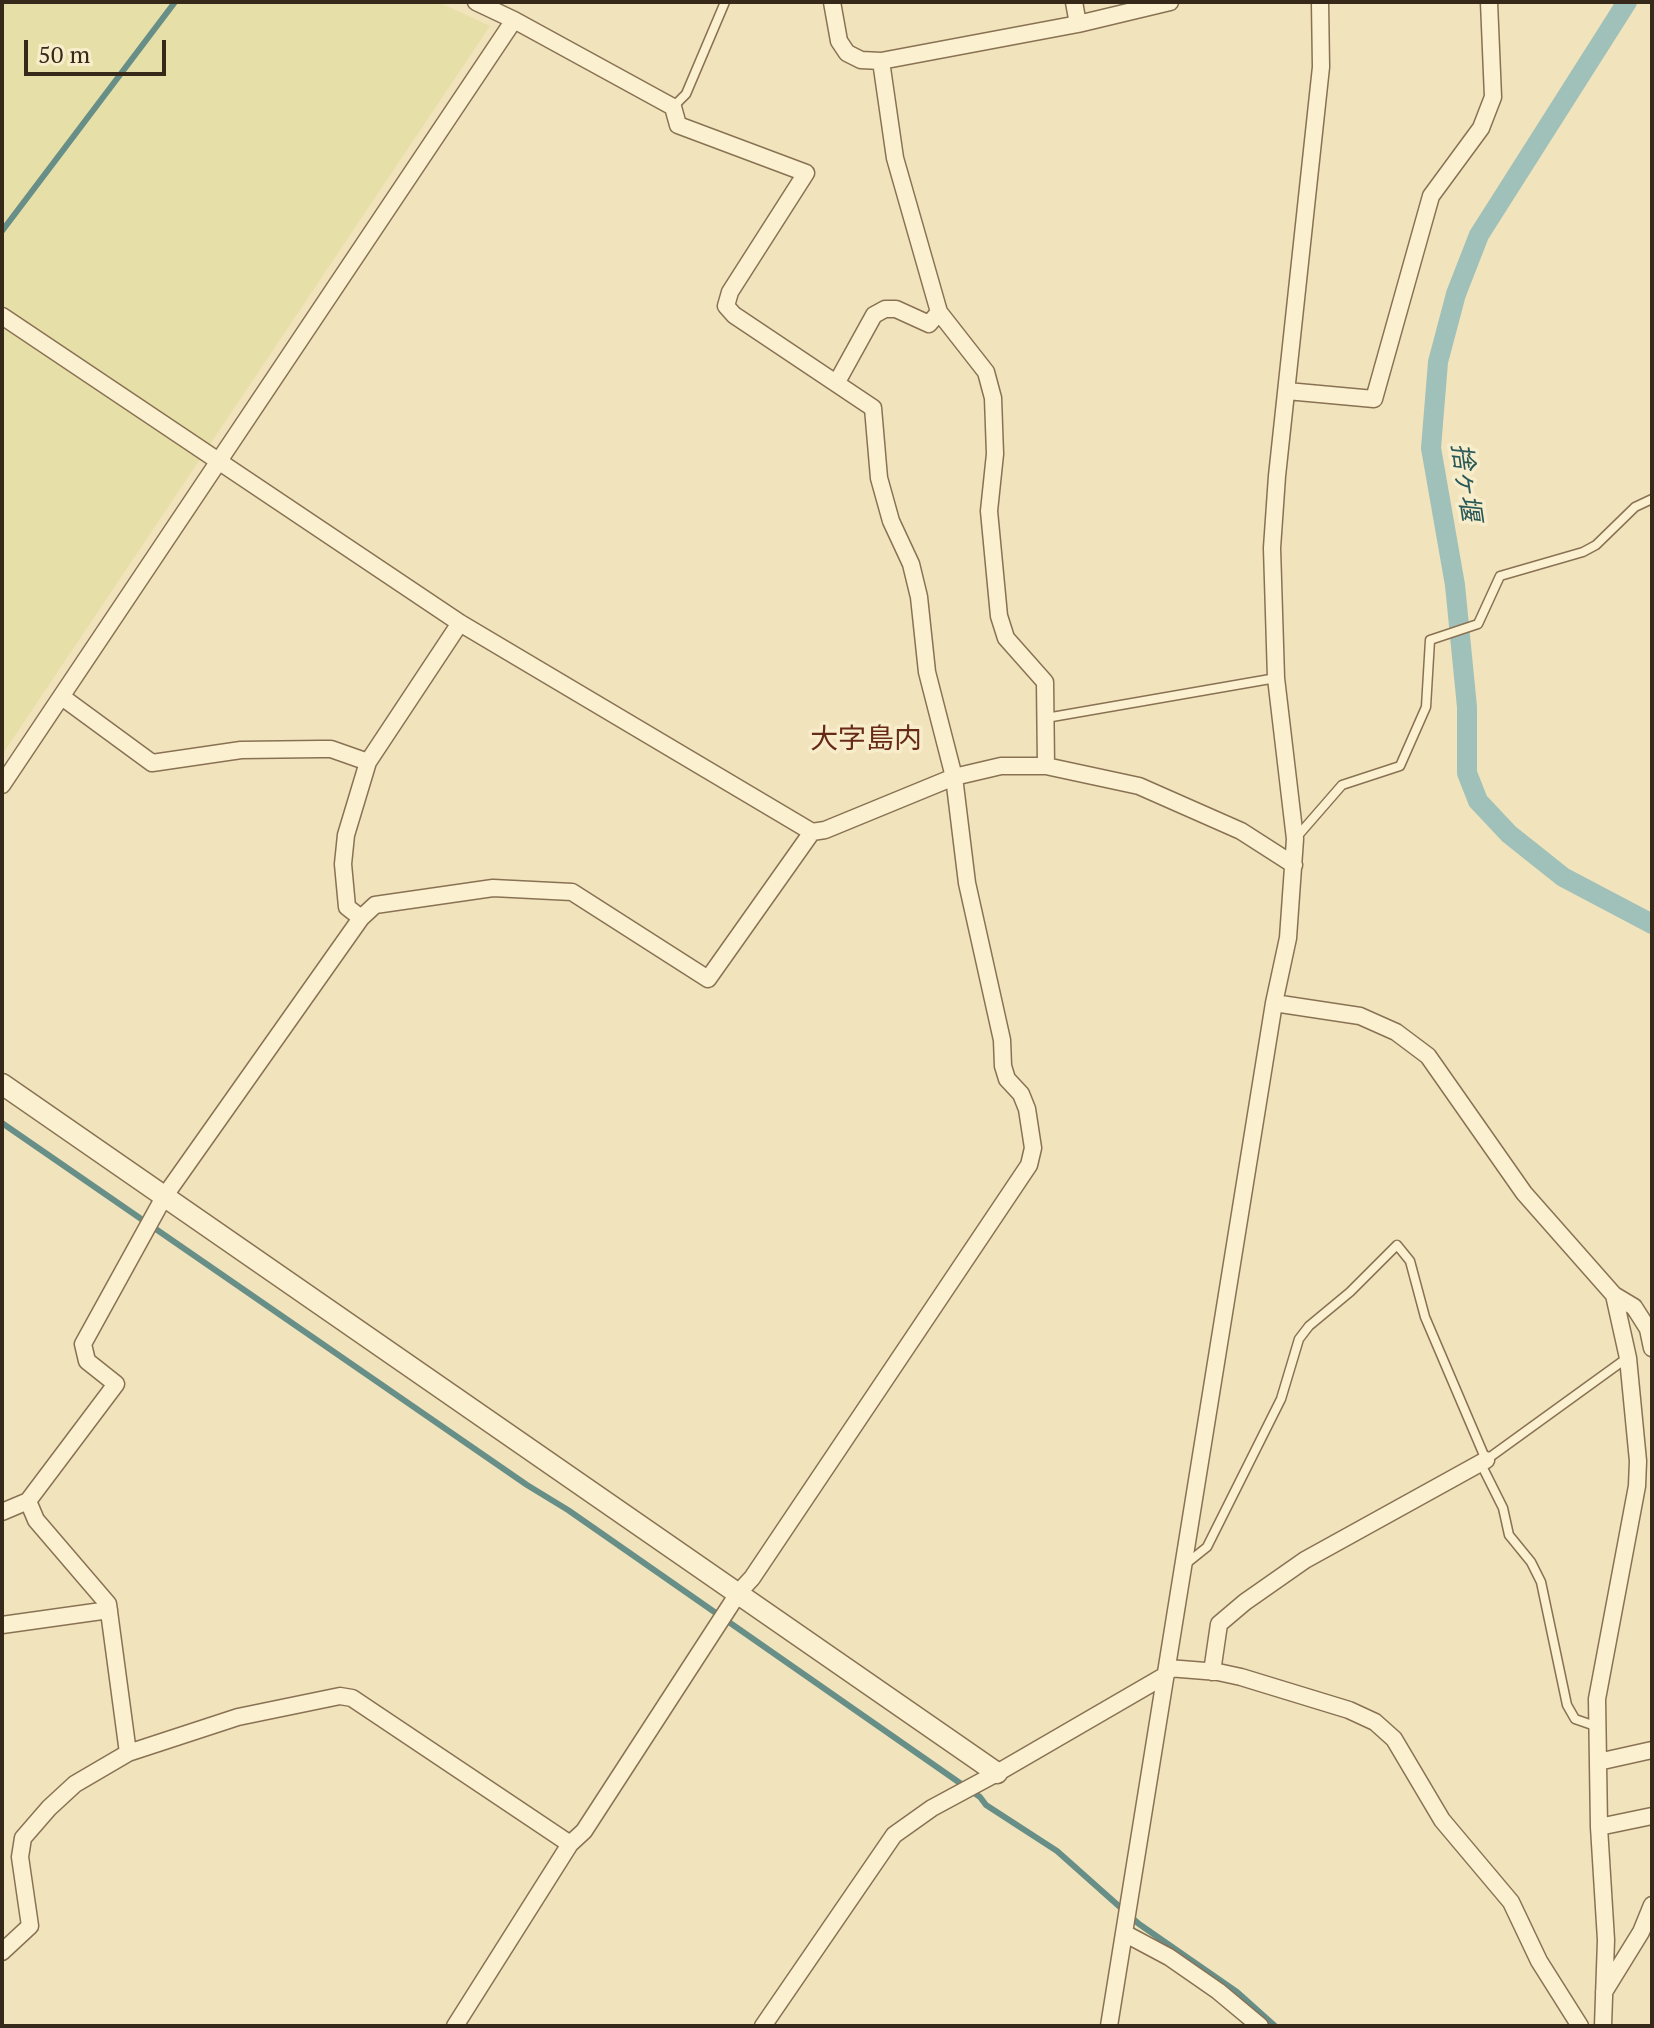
<!DOCTYPE html>
<html>
<head>
<meta charset="utf-8">
<style>
  body { margin:0 }
  #map { position:relative; width:1654px; height:2028px; overflow:hidden; background:#f1e3bb; font-family:"PT Serif",serif }
  canvas { display:block }
  .frame { position:absolute; inset:0; border:4px solid #37291a; pointer-events:none }
  .scale { position:absolute; left:24px; top:40px; width:142px; height:36px; box-sizing:border-box; border:4px solid #37291a; border-top:0; padding-left:10px; font-size:24px; line-height:28px; white-space:nowrap; color:#37291a; -webkit-text-stroke:6px #f8edcb; paint-order:stroke }
</style>
</head>
<body>
<div id="map">
<canvas width="1654" height="2028"></canvas>
<div class="frame"></div>
<div class="scale">50 m</div>
</div>
<script>
const ctx = document.querySelector('canvas').getContext('2d');
ctx.lineJoin = 'round';
function fillPath(path, color) {
  ctx.fillStyle = color;
  ctx.fill(path, 'evenodd');
}
function poly(rows) {
  const path = new Path2D();
  for (const r of rows) {
    path.moveTo(r[0], r[1]);
    for (let i = 2; i < r.length; i += 2) path.lineTo(r[i], r[i + 1]);
  }
  return path;
}
function strokePath(path, color, width, dash) {
  ctx.strokeStyle = color;
  ctx.lineWidth = width;
  ctx.lineCap = dash ? 'butt' : 'round';
  ctx.setLineDash(dash || []);
  ctx.stroke(path);
}
function write(font, color, halo, rows, align = 'center') {
  ctx.font = font + ' "PT Serif","Noto Sans JP",serif';
  ctx.lineWidth = 7;
  ctx.setLineDash([]);
  ctx.textBaseline = 'middle';
  ctx.strokeStyle = halo;
  ctx.fillStyle = color;
  for (const [text, x, y, turn = 0] of rows) {
    ctx.save();
    ctx.translate(x, y);
    ctx.rotate((+turn || 0) * Math.PI / 180);
    ctx.textAlign = isNaN(turn) ? turn : align;
    if (halo) ctx.strokeText(text, 0, 0);
    ctx.fillText(text, 0, 0);
    ctx.restore();
  }
}
const farmland = poly([
  [2,2,438,2,490,26,2,755]
]);
const stream = poly([
  [2,231,175,2],
  [2,1123,527,1485,568,1510,980,1797,986,1805,1057,1851,1139,1924,1237,1992,1275,2026]
]);
const canal = poly([
  [1627,2,1479,235,1456,294,1438,362,1431,448,1455,585,1467,707,1467,773,1478,801,1509,834,1563,877,1652,924]
]);
const service = poly([
  [673,107,686,94,725,2],
  [1046,718,1276,678],
  [1295,839,1342,785,1400,766,1426,707,1430,640,1478,624,1500,576,1583,552,1596,545,1635,507,1652,499],
  [1481,1464,1503,1508,1509,1535,1531,1562,1541,1582,1567,1705,1575,1719,1598,1727],
  [1187,1563,1207,1547,1281,1399,1299,1339,1309,1326,1350,1292,1397,1245,1410,1261,1425,1317,1486,1460,1627,1358]
]);
const minor = poly([
  [832,2,839,41,847,53,861,60,881,61,1078,24,1170,2],
  [1074,2,1078,24],
  [881,61,895,158,939,312,986,372,993,398,995,454,989,511,999,616,1006,638,1045,682,1046,766],
  [2,316,460,623,812,832,825,830,954,777,1001,766,1046,766,1139,786,1241,831,1294,865],
  [837,382,874,315,885,309,896,309,929,324,939,312],
  [1287,391,1374,399,1431,196,1481,128,1493,97,1489,2],
  [62,697,152,763,241,750,320,749,331,749,368,762],
  [2,785,514,20],
  [361,918,347,907,343,864,346,835,368,762,460,623],
  [1274,1003,1360,1016,1396,1032,1428,1056,1524,1193,1614,1295,1634,1307,1648,1329,1652,1348],
  [28,1501,36,1520,108,1604,128,1753],
  [2,1512,28,1501,116,1384,87,1361,83,1344,164,1197,361,918,375,905,493,888,572,892,708,979,812,832],
  [2,1625,109,1610],
  [1168,1668,1218,1672,1241,1677,1349,1710,1375,1722,1394,1739,1442,1820,1511,1902,1539,1961,1580,2026],
  [1212,1672,1219,1624,1245,1602,1305,1560,1486,1460],
  [1598,1762,1652,1750],
  [1599,1827,1652,1816],
  [1124,1933,1169,1957,1218,1991,1260,2026],
  [2,1952,30,1926,20,1857,23,1838,49,1808,75,1784,128,1753,238,1717,340,1696,352,1698,570,1844],
  [1604,1992,1641,1932,1652,1905],
  [455,2026,570,1844,584,1831,739,1592,752,1578,1029,1165,1033,1148,1027,1109,1021,1094,1007,1079,1003,1066,1002,1040,967,883,954,777,927,672,919,597,911,564,891,521,879,478,873,408,734,315,726,306,730,292,806,173,678,125,673,107,514,20,476,2],
  [763,2026,894,1835,932,1808,997,1773,1166,1675],
  [1109,2026,1274,1003,1288,938,1295,839,1276,678,1272,548,1277,476,1321,67,1320,2],
  [1603,2026,1606,1940,1599,1827,1597,1699,1637,1486,1638,1461,1628,1358,1614,1295]
]);
const tertiary = poly([
  [2,1084,997,1773]
]);
const waterNames = [
  ["捨ヶ堰",1465,482,82]
];
const quarterNames = [
  ["大字島内",866,740]
];
fillPath(farmland, '#e7dfa8');
strokePath(stream, '#678f87', 6);
strokePath(canal, '#a0c1b9', 20);
strokePath(service, '#897254', 11);
strokePath(minor, '#897254', 19);
strokePath(tertiary, '#897254', 23);
strokePath(service, '#fbf0cf', 8);
strokePath(minor, '#fbf0cf', 16);
strokePath(tertiary, '#fbf0cf', 20);
write('italic 26px', '#285857', '#f8edcb', waterNames);
write('28px', '#672a16', '#f8edcb', quarterNames);
</script>
</body>
</html>
